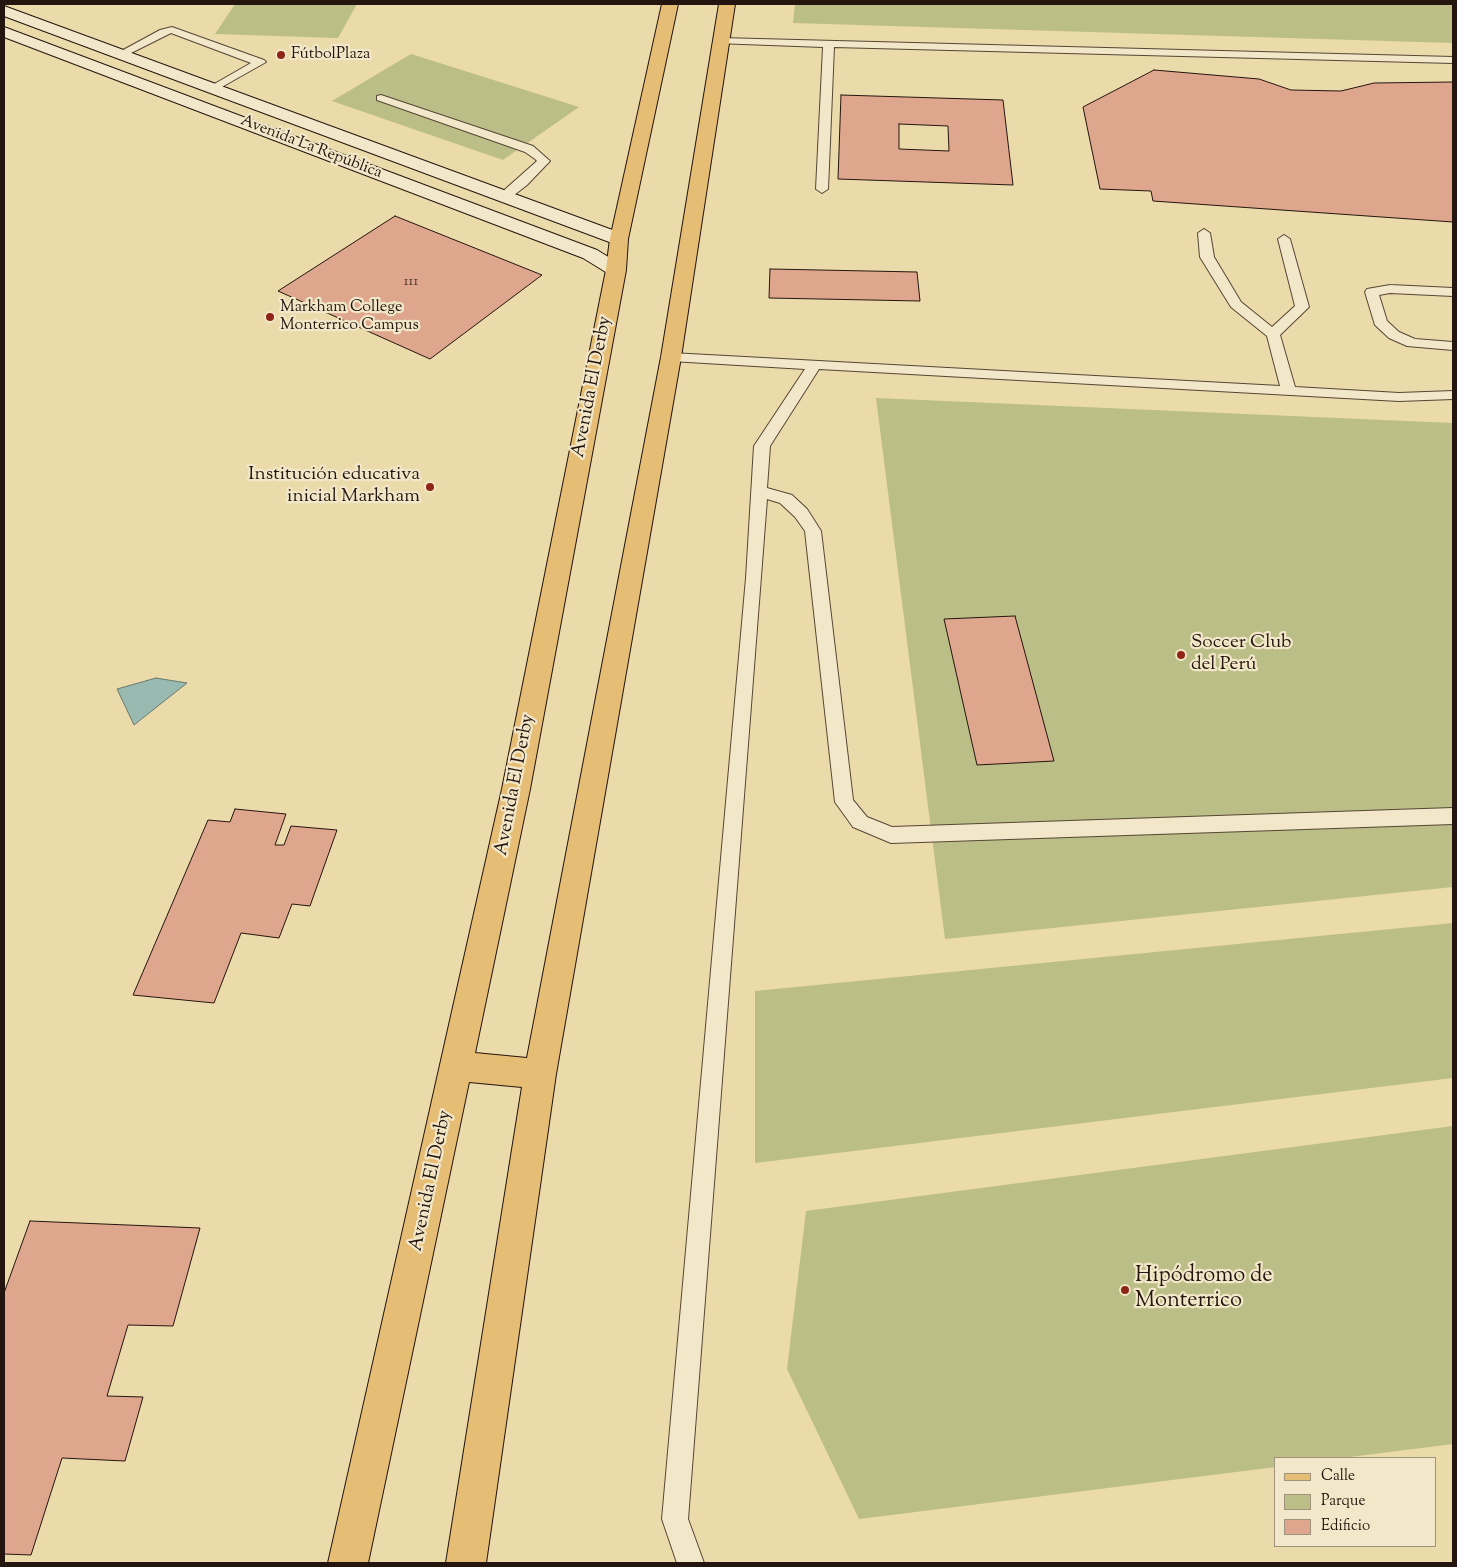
<!DOCTYPE html>
<html>
<head>
<meta charset="utf-8">
<style>
  body { margin:0 }
  #map { position:relative; width:1457px; height:1567px; overflow:hidden; background:#ebdaaa; font-family:"Sorts Mill Goudy",serif }
  canvas { display:block }
  .frame { position:absolute; inset:0; border:5px solid #24150e; pointer-events:none }
  .legend { position:absolute; left:1274px; top:1457px; width:162px; height:90px; box-sizing:border-box; background:#f2e7c8; border:1px solid #a0937e; margin:0; padding:6px 9px; list-style:none; font-size:15px; color:#24150e }
  .legend li { display:flex; align-items:center; gap:10px; height:25px }
  .legend b { width:25px; border:1px solid #a0937e }
</style>
</head>
<body>
<div id="map">
<canvas width="1457" height="1567"></canvas>
<div class="frame"></div>
<ul class="legend">
<li><b style="height:6px;background:#e6bd75"></b>Calle</li>
<li><b style="height:14px;background:#bbbe86"></b>Parque</li>
<li><b style="height:14px;background:#dea78d"></b>Edificio</li>
</ul>
</div>
<script>
const ctx = document.querySelector('canvas').getContext('2d');
ctx.lineJoin = 'round';
function fillPath(path, color) {
  ctx.fillStyle = color;
  ctx.fill(path, 'evenodd');
}
function poly(rows) {
  const path = new Path2D();
  for (const r of rows) {
    path.moveTo(r[0], r[1]);
    for (let i = 2; i < r.length; i += 2) path.lineTo(r[i], r[i + 1]);
  }
  return path;
}
function strokePath(path, color, width, dash) {
  ctx.strokeStyle = color;
  ctx.lineWidth = width;
  ctx.lineCap = dash ? 'butt' : 'round';
  ctx.setLineDash(dash || []);
  ctx.stroke(path);
}
function write(font, color, halo, rows, align = 'center') {
  ctx.font = font + ' "Sorts Mill Goudy",serif';
  ctx.lineWidth = 4.5;
  ctx.setLineDash([]);
  ctx.textBaseline = 'middle';
  ctx.strokeStyle = halo;
  ctx.fillStyle = color;
  for (const [text, x, y, turn = 0] of rows) {
    ctx.save();
    ctx.translate(x, y);
    ctx.rotate((+turn || 0) * Math.PI / 180);
    ctx.textAlign = isNaN(turn) ? turn : align;
    if (halo) ctx.strokeText(text, 0, 0);
    ctx.fillText(text, 0, 0);
    ctx.restore();
  }
}
const green = poly([
  [235,4,357,4,338,38,215,34],
  [795,4,1453,4,1453,43,793,23],
  [411,54,579,107,503,160,332,101],
  [876,398,1453,423,1453,887,945,939],
  [1453,923,1453,1078,755,1163,755,991],
  [1453,1126,1453,1444,1342,1458,1276,1458,1276,1467,859,1519,787,1369,806,1211]
]);
const water = poly([
  [156,678,187,683,134,725,117,689,156,678]
]);
const building = poly([
  [1154,70,1259,79,1291,90,1341,91,1374,83,1453,82,1453,222,1153,201,1151,191,1100,189,1083,107,1154,70],
  [841,95,1003,100,1013,185,838,179,841,95],
  [899,124,948,126,949,151,899,149,899,124],
  [395,216,542,275,430,359,278,291,395,216],
  [770,269,917,272,920,301,769,298,770,269],
  [1015,616,1054,761,977,765,944,619,1015,616],
  [235,809,286,814,275,845,284,845,291,826,337,830,310,906,292,904,279,938,241,933,214,1003,133,995,208,820,230,822,235,809],
  [30,1221,200,1228,173,1326,128,1325,107,1396,143,1397,125,1461,62,1458,31,1555,4,1554,4,1293,30,1221]
]);
const lane = poly([
  [172,27,264,60,266,62,213,92,209,91,209,87,251,63,171,33,123,57,119,58,114,55,160,30,172,27],
  [720,38,1453,57,1453,63,834,47,828,189,822,193,816,189,823,47,716,43,716,39,720,38],
  [381,95,533,146,550,161,527,185,509,199,501,199,499,196,501,193,537,161,535,159,525,152,377,100,377,96,381,95],
  [1204,229,1210,233,1214,257,1241,302,1272,327,1295,306,1278,239,1284,235,1290,239,1309,307,1280,335,1295,387,1399,393,1453,391,1453,399,1399,401,819,369,770,446,767,488,792,495,807,509,821,531,853,800,867,817,892,827,1453,808,1453,824,891,843,853,827,835,802,805,531,795,517,780,503,767,499,688,1519,704,1563,677,1563,662,1519,746,578,754,446,805,369,671,361,664,357,671,353,1280,386,1267,336,1231,307,1200,257,1198,233,1204,229],
  [1390,285,1453,288,1453,296,1390,293,1379,295,1387,321,1399,332,1415,339,1453,342,1453,350,1407,346,1389,338,1375,325,1365,292,1367,289,1390,285]
]);
const secondary = poly([
  [4,6,626,235,628,239,626,243,619,245,612,243,4,16,4,6],
  [4,27,597,250,623,266,626,270,623,274,609,274,583,258,4,37,4,27]
]);
const primary = poly([
  [662,4,678,4,628,239,626,270,530,789,475,1053,527,1058,661,357,719,4,735,4,681,357,556,1074,486,1563,446,1563,522,1087,469,1082,368,1563,328,1563,502,789,606,270,610,239,662,4]
]);
const markers = [
  [281,55,5,"#8f2418"],
  [270,317,5,"#8f2418"],
  [430,487,5,"#8f2418"],
  [1181,655,5,"#8f2418"],
  [1125,1290,5,"#8f2418"]
];
const farNumbernames = [
  ["111",411,283]
];
const farPoinames = [
  ["FútbolPlaza",291,55],
  ["Markham College",280,308],
  ["Monterrico Campus",280,326]
];
const farStreetnames = [
  ["Avenida La República",311,148,21]
];
const streetNames = [
  ["Avenida El Derby",593,387,-79],
  ["Avenida El Derby",516,785,-79],
  ["Avenida El Derby",432,1181,-78]
];
const poiNames = [
  ["Institución educativa",420,476],
  ["inicial Markham",420,498],
  ["Soccer Club",1191,644,"left"],
  ["del Perú",1191,666,"left"]
];
const nearPoinames = [
  ["Hipódromo de",1135,1277],
  ["Monterrico",1135,1302]
];
fillPath(green, '#bbbe86');
fillPath(water, '#99bab0');
strokePath(water, '#6a786f', 1);
fillPath(building, '#dea78d');
strokePath(building, '#24150e', 1);
strokePath(lane, '#564635', 2);
strokePath(secondary, '#24150e', 2);
strokePath(primary, '#24150e', 2);
fillPath(lane, '#f2e7c8');
fillPath(secondary, '#f2e7c8');
fillPath(primary, '#e6bd75');
for (const [x, y, r, color] of markers) {
  const dot = new Path2D();
  dot.arc(x, y, r, 0, 2 * Math.PI);
  ctx.fillStyle = color;
  ctx.fill(dot);
  strokePath(dot, '#f2e7c8', 2);
}
write('14px', '#523a2e', null, farNumbernames);
write('16px', '#24150e', '#f2e7c8', farPoinames, 'left');
write('16px', '#24150e', '#f2e7c8', farStreetnames);
write('19px', '#24150e', '#f2e7c8', streetNames);
write('19px', '#24150e', '#f2e7c8', poiNames, 'right');
write('22px', '#24150e', '#f2e7c8', nearPoinames, 'left');
</script>
</body>
</html>
